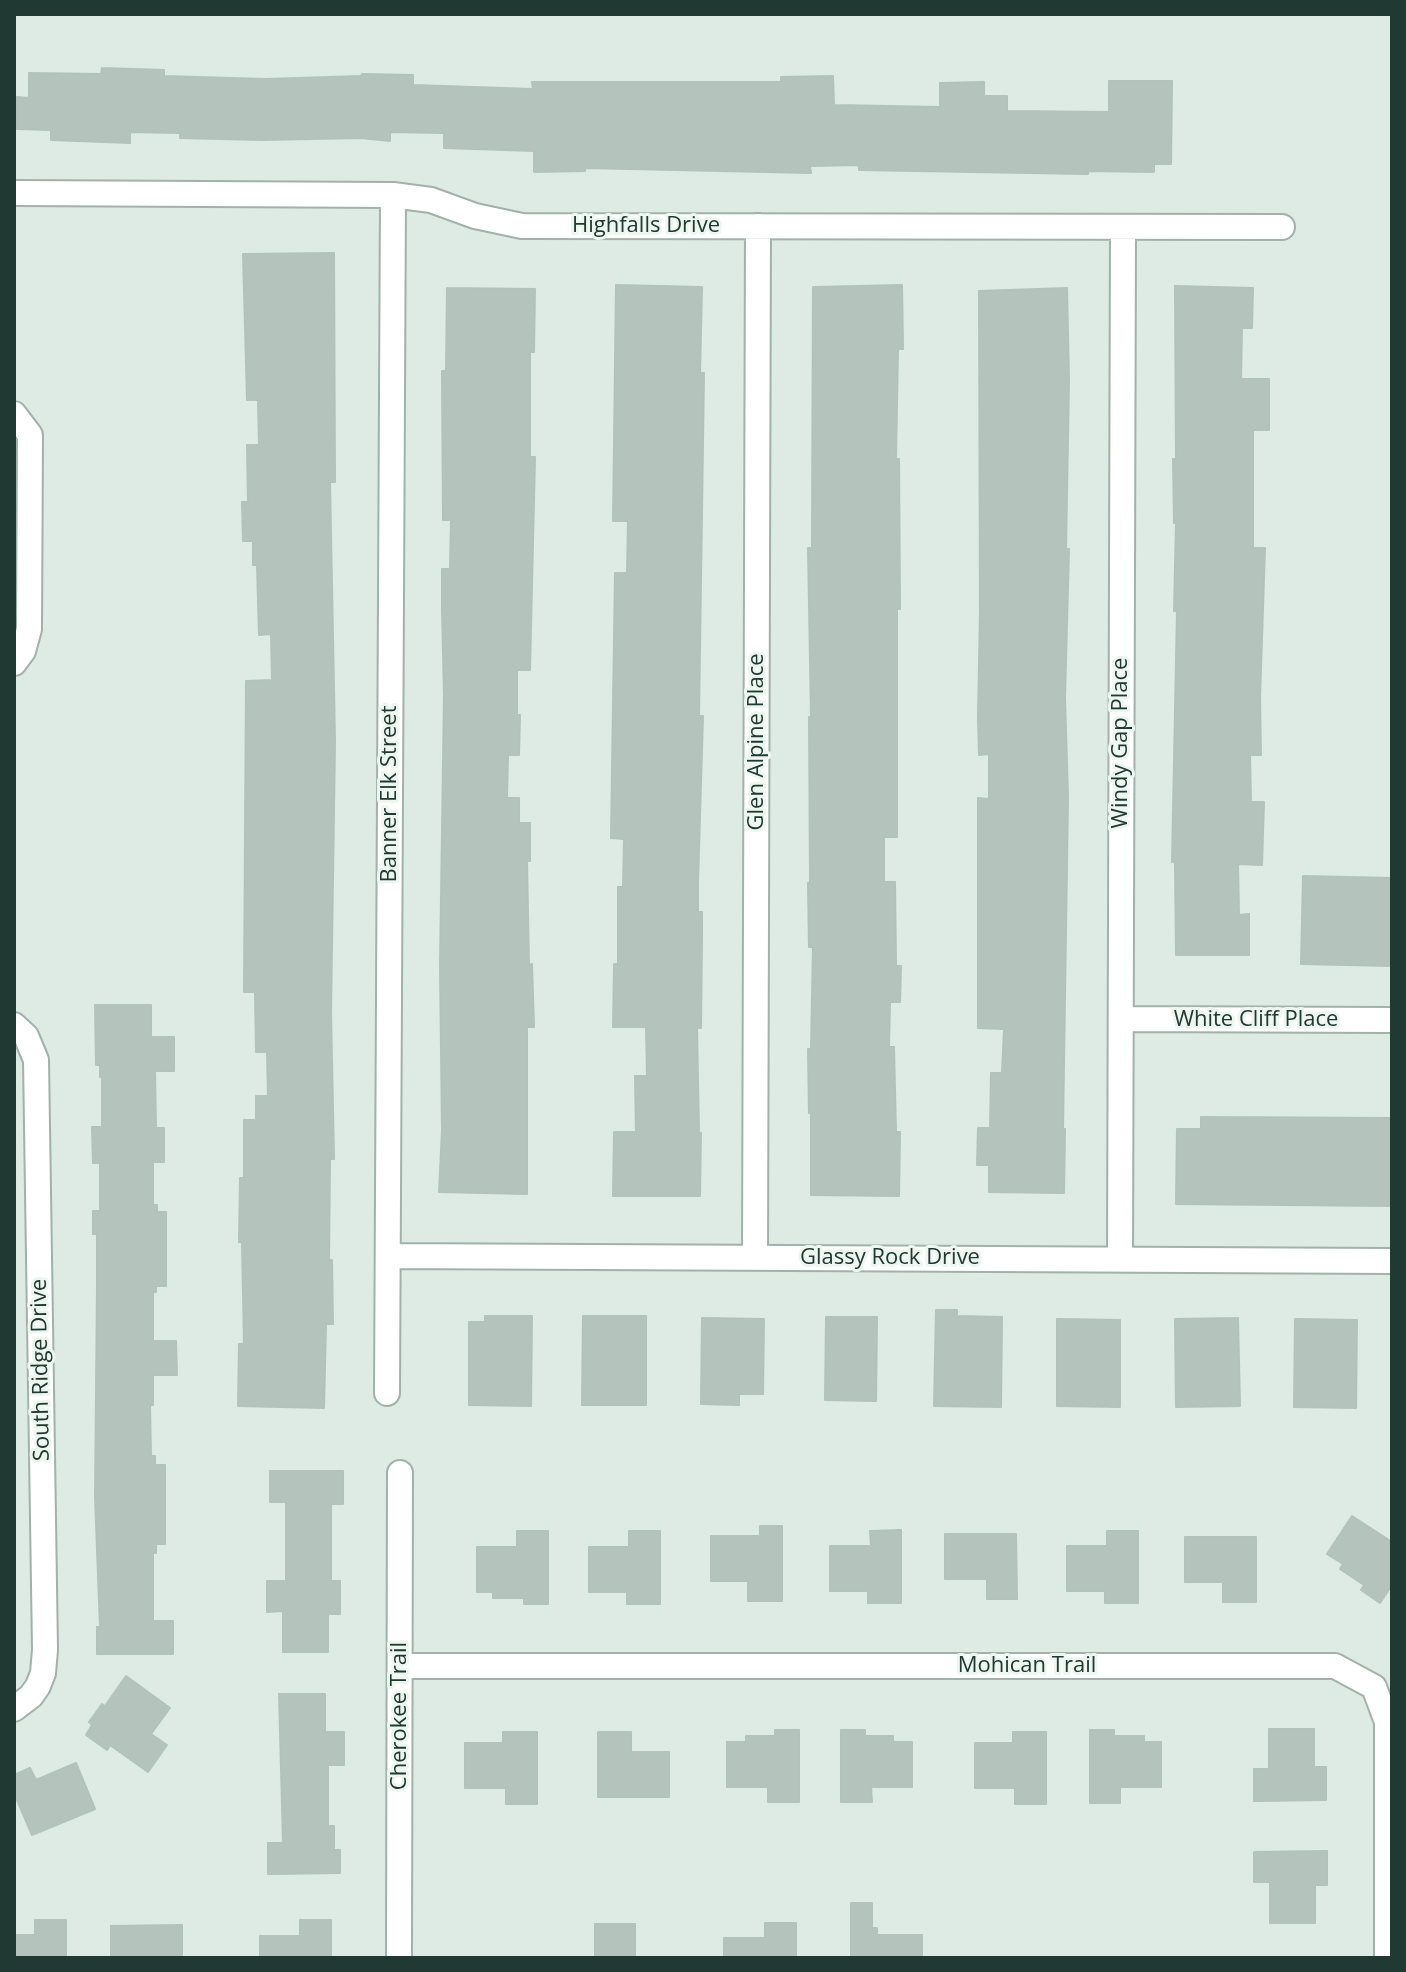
<!DOCTYPE html>
<html>
<head>
<meta charset="utf-8">
<style>
  body { margin:0 }
  #map { position:relative; width:1406px; height:1972px; overflow:hidden; background:#deeae4; font-family:"Open Sans",sans-serif }
  canvas { display:block }
  .frame { position:absolute; inset:0; border:16px solid #203932; pointer-events:none }
</style>
</head>
<body>
<div id="map">
<canvas width="1406" height="1972"></canvas>
<div class="frame"></div>
</div>
<script>
const ctx = document.querySelector('canvas').getContext('2d');
ctx.lineJoin = 'round';
function fillPath(path, color) {
  ctx.fillStyle = color;
  ctx.fill(path, 'evenodd');
}
function poly(rows) {
  const path = new Path2D();
  for (const r of rows) {
    path.moveTo(r[0], r[1]);
    for (let i = 2; i < r.length; i += 2) path.lineTo(r[i], r[i + 1]);
  }
  return path;
}
function strokePath(path, color, width, dash) {
  ctx.strokeStyle = color;
  ctx.lineWidth = width;
  ctx.lineCap = dash ? 'butt' : 'round';
  ctx.setLineDash(dash || []);
  ctx.stroke(path);
}
function write(font, color, halo, rows, align = 'center') {
  ctx.font = font + ' "Open Sans",sans-serif';
  ctx.lineWidth = 6;
  ctx.setLineDash([]);
  ctx.textBaseline = 'middle';
  ctx.strokeStyle = halo;
  ctx.fillStyle = color;
  for (const [text, x, y, turn = 0] of rows) {
    ctx.save();
    ctx.translate(x, y);
    ctx.rotate((+turn || 0) * Math.PI / 180);
    ctx.textAlign = isNaN(turn) ? turn : align;
    if (halo) ctx.strokeText(text, 0, 0);
    ctx.fillText(text, 0, 0);
    ctx.restore();
  }
}
const building = poly([
  [102,68,164,70,164,76,266,79,361,76,362,74,413,75,413,85,533,89,532,82,781,82,781,77,833,76,834,105,940,107,940,83,984,82,984,96,1007,96,1007,111,1109,112,1109,81,1172,81,1171,164,1154,164,1154,172,1088,171,1088,174,859,170,859,165,810,166,811,173,585,168,585,171,534,172,534,151,444,148,444,133,390,132,390,141,361,138,262,140,180,138,180,133,130,132,130,143,51,140,51,130,17,129,17,97,29,98,29,73,101,74,102,68],
  [334,253,335,482,330,482,335,742,331,1012,334,1159,330,1159,329,1260,332,1260,333,1324,326,1324,324,1408,238,1406,239,1344,244,1344,242,1242,239,1242,240,1178,244,1178,244,1120,256,1120,256,1096,268,1096,267,1052,256,1052,255,992,244,992,246,681,272,680,271,634,259,635,257,565,253,565,253,541,243,541,242,502,248,502,247,445,259,445,258,400,247,400,243,254,334,253],
  [616,285,702,287,700,373,704,373,699,716,703,716,698,882,698,912,702,912,702,934,701,1028,697,1028,699,1133,701,1133,700,1196,613,1196,614,1132,636,1132,635,1076,647,1076,646,1027,613,1027,614,964,618,964,618,887,623,887,624,839,611,838,615,573,627,573,628,521,613,521,616,285],
  [902,285,903,349,898,349,896,459,899,459,900,609,897,609,897,837,884,837,884,882,895,882,896,966,901,966,900,1002,890,1002,889,1047,894,1047,896,1132,900,1132,899,1196,811,1195,811,1113,809,1113,808,1049,811,1049,813,947,809,947,808,883,810,883,809,717,811,717,808,548,812,548,813,287,902,285],
  [1175,286,1253,288,1252,328,1242,328,1241,379,1269,379,1269,430,1253,430,1253,548,1265,548,1260,698,1261,755,1250,755,1251,802,1264,802,1262,865,1238,864,1239,915,1249,914,1249,955,1176,955,1175,862,1172,862,1177,611,1174,611,1176,523,1174,523,1173,459,1176,459,1175,286],
  [447,288,535,289,534,352,530,352,530,457,535,457,530,670,517,670,517,715,520,715,519,755,508,755,507,798,519,798,519,823,530,823,530,861,527,861,529,965,532,964,534,1027,527,1027,527,1194,439,1192,442,1130,440,966,444,696,442,608,442,569,450,569,451,520,443,520,442,371,446,371,447,288],
  [1067,288,1069,380,1066,549,1069,549,1065,698,1068,797,1063,1129,1065,1129,1064,1193,989,1192,989,1165,977,1165,978,1128,990,1128,991,1073,1002,1073,1004,1029,978,1028,978,798,989,799,989,754,979,755,978,717,980,611,979,291,1067,288],
  [1303,876,1392,878,1392,966,1301,964,1303,876],
  [95,1005,151,1005,151,1037,174,1037,174,1071,155,1071,156,1128,164,1128,164,1162,153,1162,153,1205,157,1205,157,1212,166,1212,166,1286,156,1286,156,1292,153,1292,153,1341,176,1341,177,1375,153,1375,153,1405,150,1405,151,1456,155,1456,155,1465,165,1465,165,1544,156,1544,156,1553,153,1553,153,1621,173,1621,173,1654,97,1654,97,1627,100,1627,95,1497,97,1288,97,1234,93,1234,93,1211,100,1211,100,1163,93,1163,92,1127,102,1127,102,1077,100,1077,100,1065,96,1065,95,1005],
  [1201,1117,1392,1118,1392,1206,1176,1204,1177,1129,1201,1129,1201,1117],
  [936,1310,957,1310,957,1316,1002,1317,1001,1407,934,1406,936,1310],
  [485,1316,532,1316,531,1406,469,1405,469,1322,485,1322,485,1316],
  [583,1316,646,1316,646,1405,582,1405,583,1316],
  [826,1317,877,1317,876,1401,825,1400,826,1317],
  [702,1318,764,1319,763,1394,739,1394,739,1405,701,1404,702,1318],
  [1238,1318,1240,1406,1176,1407,1175,1319,1238,1318],
  [1057,1319,1120,1320,1120,1407,1057,1406,1057,1319],
  [1295,1319,1357,1320,1356,1408,1294,1407,1295,1319],
  [270,1471,343,1471,343,1504,331,1504,331,1581,340,1581,340,1614,328,1614,328,1652,283,1652,283,1611,267,1612,267,1581,286,1581,286,1502,270,1502,270,1471],
  [1352,1516,1392,1542,1392,1585,1380,1603,1361,1590,1364,1585,1340,1569,1343,1564,1327,1554,1352,1516],
  [760,1526,782,1526,782,1601,748,1601,748,1581,711,1581,711,1536,760,1536,760,1526],
  [901,1530,901,1603,868,1603,868,1591,830,1591,830,1546,871,1546,870,1531,901,1530],
  [517,1531,548,1531,548,1604,524,1604,524,1598,493,1598,493,1592,477,1592,477,1547,517,1547,517,1531],
  [629,1531,660,1531,660,1604,627,1604,627,1592,589,1592,589,1547,629,1547,629,1531],
  [1107,1531,1138,1531,1138,1603,1105,1603,1105,1591,1067,1591,1067,1546,1107,1546,1107,1531],
  [945,1534,1016,1534,1017,1599,987,1599,987,1579,945,1579,945,1534],
  [1185,1537,1256,1537,1256,1602,1223,1602,1223,1582,1185,1582,1185,1537],
  [126,1676,170,1708,151,1734,167,1745,148,1772,110,1745,107,1750,86,1735,92,1725,89,1722,102,1704,105,1706,126,1676],
  [279,1694,325,1694,325,1732,344,1732,344,1765,328,1765,328,1826,334,1826,334,1850,340,1850,340,1873,268,1874,268,1843,283,1843,279,1694],
  [1269,1729,1314,1729,1314,1767,1326,1767,1326,1800,1254,1801,1254,1769,1269,1769,1269,1729],
  [775,1730,799,1730,799,1802,768,1802,768,1787,727,1787,727,1742,746,1742,746,1736,775,1736,775,1730],
  [841,1730,865,1730,865,1736,893,1736,893,1742,912,1742,912,1787,871,1787,872,1802,841,1802,841,1730],
  [1090,1730,1114,1730,1114,1736,1144,1736,1144,1742,1161,1742,1161,1787,1120,1787,1120,1803,1090,1803,1090,1730],
  [503,1732,537,1732,537,1804,506,1804,506,1788,465,1788,465,1743,503,1743,503,1732],
  [598,1732,631,1732,631,1752,669,1752,669,1797,598,1797,598,1732],
  [1013,1732,1046,1732,1046,1804,1015,1804,1015,1788,975,1788,975,1743,1013,1743,1013,1732],
  [76,1763,95,1809,32,1835,14,1793,14,1775,30,1768,36,1780,76,1763],
  [1327,1851,1327,1885,1315,1885,1315,1923,1270,1923,1270,1882,1254,1882,1254,1852,1327,1851],
  [851,1903,872,1903,872,1928,877,1928,877,1935,922,1935,922,1958,851,1958,851,1903],
  [35,1920,66,1920,66,1958,14,1958,14,1935,35,1935,35,1920],
  [300,1920,331,1920,331,1958,260,1958,260,1936,300,1936,300,1920],
  [765,1923,796,1923,796,1958,724,1958,724,1938,765,1938,765,1923],
  [595,1924,635,1924,635,1958,595,1958,595,1924],
  [182,1925,182,1958,111,1958,111,1926,182,1925]
]);
const minor = poly([
  [14,193,393,195,431,200,475,216,522,226,1282,227],
  [14,414,30,435,29,629,23,651,14,663],
  [1121,1019,1392,1020],
  [14,1025,26,1036,36,1060,45,1650,43,1673,38,1686,31,1696,14,1709],
  [388,1256,1392,1261],
  [755,1258,758,226],
  [1120,1259,1123,227],
  [387,1393,393,195],
  [400,1666,1335,1666,1374,1687,1387,1722,1387,1958],
  [399,1958,400,1473]
]);
const streetNames = [
  ["Highfalls Drive",646,226],
  ["Glen Alpine Place",757,742,-90],
  ["Windy Gap Place",1121,743,-90],
  ["Banner Elk Street",390,794,-90],
  ["White Cliff Place",1256,1020],
  ["Glassy Rock Drive",890,1258],
  ["South Ridge Drive",41,1370,-91],
  ["Mohican Trail",1027,1666],
  ["Cherokee Trail",400,1716,-90]
];
fillPath(building, '#b4c4bd');
strokePath(building, '#b1c3bb', 2);
strokePath(minor, '#a1b1ab', 28);
strokePath(minor, '#fff', 24);
write('22px', '#203932', '#eef6f2', streetNames);
</script>
</body>
</html>
